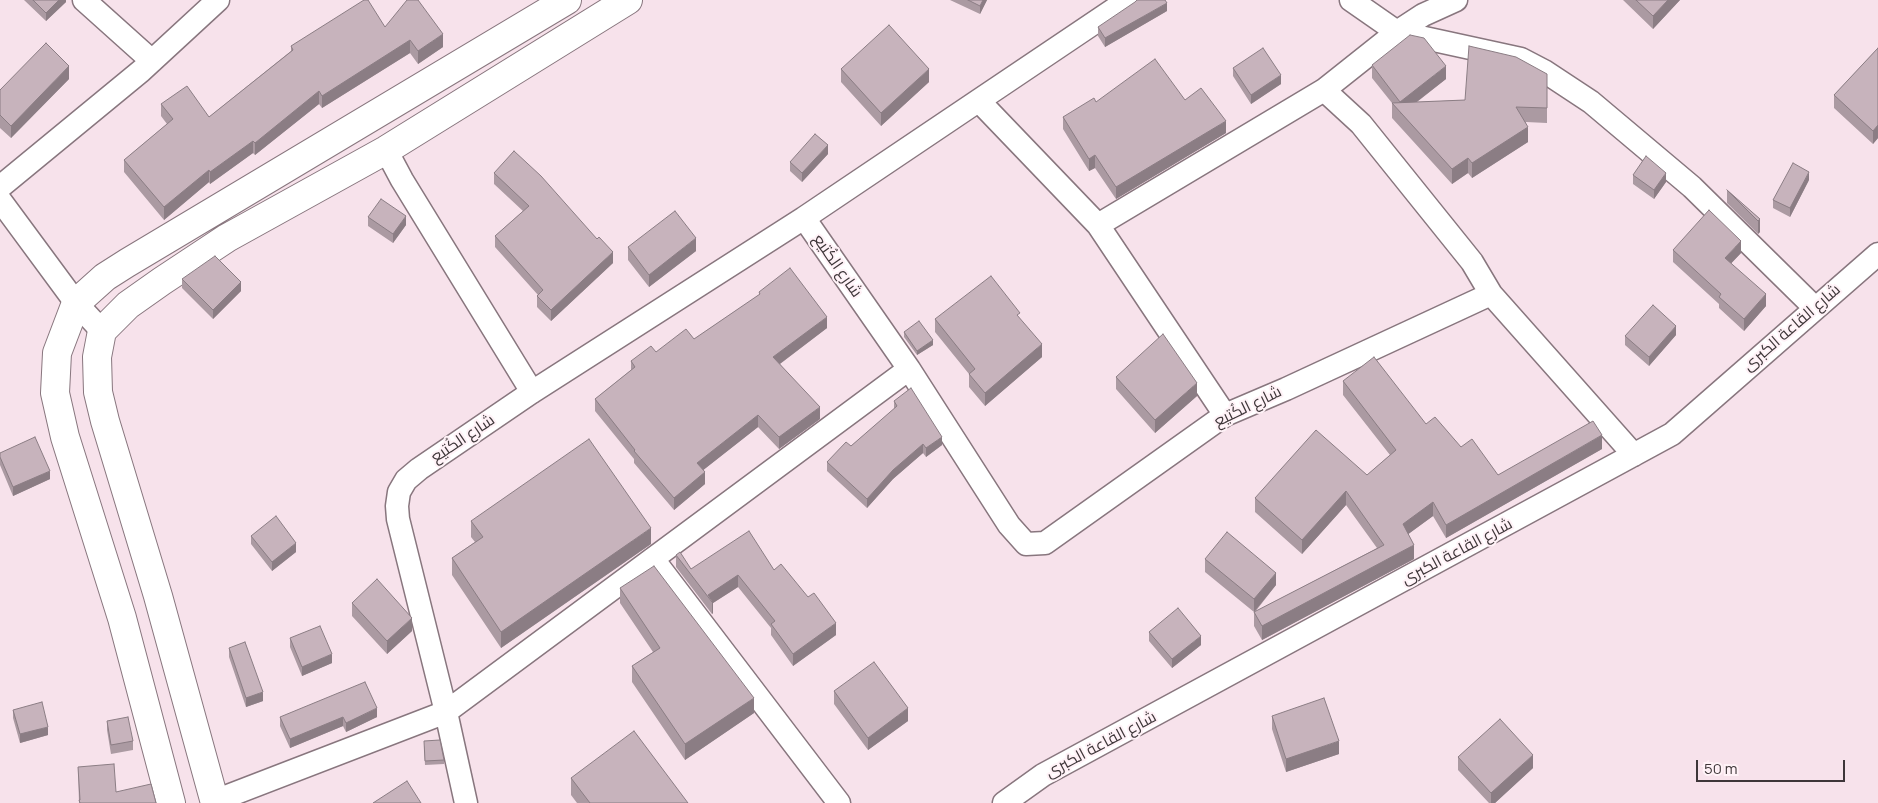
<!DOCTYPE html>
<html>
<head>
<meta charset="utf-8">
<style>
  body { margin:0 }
  #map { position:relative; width:1878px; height:803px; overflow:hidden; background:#f7e2eb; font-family:Manrope,sans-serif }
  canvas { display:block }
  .scale { position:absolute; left:1696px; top:760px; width:149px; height:22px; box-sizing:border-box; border:2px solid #3e3639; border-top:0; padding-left:6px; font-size:15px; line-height:18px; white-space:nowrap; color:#3e3639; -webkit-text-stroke:4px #fff2f7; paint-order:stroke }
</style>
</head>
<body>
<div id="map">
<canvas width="1878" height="803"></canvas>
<div class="scale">50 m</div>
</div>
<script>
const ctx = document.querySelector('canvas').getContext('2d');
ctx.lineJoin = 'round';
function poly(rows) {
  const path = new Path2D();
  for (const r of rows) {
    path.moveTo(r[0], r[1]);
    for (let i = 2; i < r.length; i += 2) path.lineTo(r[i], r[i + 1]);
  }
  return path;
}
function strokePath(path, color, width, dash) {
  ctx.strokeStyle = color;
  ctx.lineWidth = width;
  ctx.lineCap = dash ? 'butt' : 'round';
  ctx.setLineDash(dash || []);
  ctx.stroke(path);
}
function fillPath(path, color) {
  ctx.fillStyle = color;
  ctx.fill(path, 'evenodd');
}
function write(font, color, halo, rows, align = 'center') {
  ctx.font = font + ' Manrope,Cairo,sans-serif';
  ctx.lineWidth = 4;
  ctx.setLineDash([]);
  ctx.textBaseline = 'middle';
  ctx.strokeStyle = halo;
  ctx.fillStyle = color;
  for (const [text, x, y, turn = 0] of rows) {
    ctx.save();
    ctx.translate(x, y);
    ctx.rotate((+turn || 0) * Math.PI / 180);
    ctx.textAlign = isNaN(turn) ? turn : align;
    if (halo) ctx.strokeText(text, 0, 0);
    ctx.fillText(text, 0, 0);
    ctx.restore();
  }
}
const minor = poly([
  [84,0,152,61],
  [1351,0,1397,32,1521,59,1544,71,1591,102,1692,187,1815,308],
  [1324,90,1361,124,1472,262,1491,294,1634,455],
  [979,101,1098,225,1225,415],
  [386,150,402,180,532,392],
  [0,187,141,71,218,0],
  [0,200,76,303,102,331],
  [804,218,1128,0],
  [1098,225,1324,90,1397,32,1423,15,1456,0],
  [653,559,839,803],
  [215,801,446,712,909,369],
  [466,803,446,712,398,519,397,506,399,492,406,480,419,469,532,392,804,218,909,369,1009,525,1026,544,1045,543,1225,415,1286,389,1491,294],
  [1004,803,1043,775,1672,434,1878,254]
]);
const secondary = poly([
  [171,803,122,618,65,437,55,393,57,353,76,303,105,277,127,263,567,0],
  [215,803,158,596,105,421,98,392,97,357,102,331,128,305,162,281,227,238,386,150,628,0]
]);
const wall = poly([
  [24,0,66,0,66,2,46,21],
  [950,0,987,0,980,14],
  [1623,0,1680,0,1653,29],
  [1167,11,1105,47,1098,36,1098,27],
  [385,27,443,47,418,64,410,53,322,108,319,104,255,155,253,153,210,184,209,182,164,220,124,172,124,160,167,124,161,116,161,104,209,117,291,51,291,46],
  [1878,48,1878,138,1873,144,1834,108,1834,95],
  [1372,65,1446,79,1417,102,1465,100,1547,74,1547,123,1526,122,1528,142,1472,178,1468,173,1452,184,1392,118,1392,103,1372,78],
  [1233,68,1281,84,1251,104,1233,76],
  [841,69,929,82,881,126,841,82],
  [69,79,11,138,0,128,0,90],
  [1185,100,1226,133,1116,199,1095,168,1089,171,1063,129,1063,117,1096,102],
  [828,154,802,182,790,171,790,162],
  [494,173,613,263,551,321,537,307,537,296,538,295,495,247,495,236,523,211,494,184],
  [1633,175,1666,182,1654,199,1633,184],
  [1809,180,1790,217,1773,208,1773,200],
  [1727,190,1760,219,1760,232,1758,234,1727,203],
  [368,217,406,225,393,243,368,226],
  [628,247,696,251,649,287,628,260],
  [1673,250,1741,253,1731,263,1766,306,1744,331,1719,308,1719,304,1673,262],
  [182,279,241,291,213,319,182,288],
  [759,292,827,328,780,364,820,419,779,449,758,427,703,470,705,484,674,510,634,463,634,459,595,411,595,399,631,370,631,361,694,339,759,295],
  [935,319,1020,319,1042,357,985,406,969,387,969,374,935,332],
  [904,332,933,345,917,355,904,337],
  [1676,335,1649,366,1625,345,1625,336],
  [1116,377,1197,396,1155,433,1116,389],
  [1343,381,1426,424,1461,447,1498,475,1602,449,1446,538,1433,516,1408,534,1414,559,1262,640,1254,626,1254,612,1205,572,1205,559,1276,585,1255,612,1377,548,1346,505,1302,554,1255,512,1255,498,1367,475,1390,455,1343,395],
  [894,401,942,445,926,457,923,453,893,479,867,508,827,471,827,462,851,446,894,409],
  [0,453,50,479,13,496,0,465],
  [471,521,651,544,501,648,452,575,452,558,475,542,471,537],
  [251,536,296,552,272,571,251,544],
  [676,555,691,569,774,570,836,635,793,666,771,635,771,628,738,587,713,603,713,613,712,614,676,567],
  [620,588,754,713,685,760,632,682,632,666,653,652,620,603],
  [352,603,412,631,387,654,352,616],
  [1149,632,1201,645,1172,668,1149,641],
  [290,638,332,663,302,676,290,647],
  [229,648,263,701,246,707,229,657],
  [834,691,908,721,868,750,834,704],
  [13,710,48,735,20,743,13,718],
  [1272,716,1339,754,1286,772,1272,729],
  [280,717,377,717,346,732,343,726,290,748,280,726],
  [107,721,133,741,133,750,111,754,107,730],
  [424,746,444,760,444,764,425,765],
  [1458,757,1533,768,1495,803,1489,803,1458,770],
  [78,767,116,792,156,803,79,803],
  [571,778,688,803,577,803,571,795]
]);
const shadedWall = poly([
  [59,0,66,0,66,2,46,21,46,13],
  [983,0,987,0,980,14,980,6],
  [1668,0,1680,0,1653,29,1653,16],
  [1167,3,1167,11,1105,47,1105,38],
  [443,34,443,47,418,64,418,51],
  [410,40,410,53,322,108,322,96],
  [69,66,69,79,11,138,11,126],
  [1446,66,1446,79,1401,114,1400,112,1400,102],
  [929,69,929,82,881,126,881,113],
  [1281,75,1281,84,1251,104,1251,95],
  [319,91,319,104,255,155,255,143],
  [1226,121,1226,133,1116,199,1116,187],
  [1878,125,1878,138,1873,144,1873,131],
  [1528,127,1528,142,1472,178,1472,163],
  [253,141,253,153,210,184,210,172],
  [828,145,828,154,802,182,802,173],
  [1095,155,1095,168,1089,171,1089,159],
  [1468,158,1468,173,1452,184,1452,169],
  [209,170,209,182,164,220,164,207],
  [1809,172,1809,180,1790,217,1790,208],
  [1666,173,1666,182,1654,199,1654,190],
  [406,216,406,225,393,243,393,234],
  [1760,219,1760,232,1758,234,1758,221],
  [696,238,696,251,649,287,649,275],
  [1741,241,1741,253,1725,270,1725,258],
  [613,252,613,263,551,321,551,310],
  [241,282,241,291,213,319,213,310],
  [1766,294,1766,306,1744,331,1744,319],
  [827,317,827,328,773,369,773,357],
  [1676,326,1676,335,1649,366,1649,357],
  [933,340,933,345,917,355,917,351],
  [1042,344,1042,357,985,406,985,393],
  [1197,383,1197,396,1155,433,1155,420],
  [820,407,820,419,779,449,779,437],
  [758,415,758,427,697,475,697,463],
  [1602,435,1602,449,1446,538,1446,525],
  [942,437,942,445,926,457,926,448],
  [923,444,923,453,893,479,867,508,867,499,893,470],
  [50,471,50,479,13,496,13,487],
  [705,472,705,484,674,510,674,498],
  [1346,491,1346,505,1302,554,1302,540],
  [1433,502,1433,516,1403,538,1403,524],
  [651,528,651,544,501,648,501,632],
  [296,543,296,552,272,571,272,562],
  [1414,545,1414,559,1262,640,1262,626],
  [1276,573,1276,585,1254,612,1254,599],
  [738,575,738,587,713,603,713,613,712,614,712,602,708,595],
  [412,618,412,631,387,654,387,641],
  [836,623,836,635,793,666,793,654],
  [1201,636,1201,645,1172,668,1172,659],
  [332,654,332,663,302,676,302,667],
  [263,692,263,701,246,707,246,698],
  [754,698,754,713,685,760,685,744],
  [377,708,377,717,346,732,346,723],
  [908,708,908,721,868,750,868,738],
  [343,717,343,726,290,748,290,739],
  [48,727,48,735,20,743,20,734],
  [1339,741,1339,754,1286,772,1286,759],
  [1533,755,1533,768,1495,803,1491,803,1491,793]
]);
const building = poly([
  [33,0,59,0,46,13,33,0],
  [364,0,368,0,385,27,407,0,418,0,443,34,418,51,410,40,322,96,319,91,255,143,253,141,210,172,209,170,164,207,124,160,173,119,161,104,187,86,209,117,293,50,291,46,364,0],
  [968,0,983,0,980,6,968,0],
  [1137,0,1165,0,1167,3,1105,38,1098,27,1135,2,1137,0],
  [1636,0,1668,0,1653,16,1636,0],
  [889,25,929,69,881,113,841,69,889,25],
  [1410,35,1424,38,1446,66,1400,102,1372,65,1410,35],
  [46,43,69,66,11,126,0,115,0,90,46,43],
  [1469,46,1516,57,1547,74,1547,108,1516,107,1528,127,1472,163,1468,158,1452,169,1392,103,1465,100,1469,46],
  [1263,48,1281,75,1251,95,1233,68,1263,48],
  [1878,48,1878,125,1873,131,1834,95,1878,48],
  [1155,59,1185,100,1201,88,1226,121,1116,187,1095,155,1089,159,1063,117,1094,98,1096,102,1155,59],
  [815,134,828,145,802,173,790,162,815,134],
  [514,151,541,176,597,239,599,237,613,252,551,310,537,296,543,290,495,236,529,206,494,173,514,151],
  [1646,156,1666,173,1654,190,1633,175,1646,156],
  [1793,163,1809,172,1790,208,1773,200,1793,163],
  [1727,190,1760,219,1758,221,1727,190],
  [381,199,406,216,393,234,368,217,381,199],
  [1709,210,1741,241,1725,258,1766,294,1744,319,1719,297,1721,294,1673,250,1709,210],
  [675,211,696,238,649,275,628,247,675,211],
  [215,256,241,282,213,310,182,279,215,256],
  [790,268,827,317,773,357,820,407,779,437,758,415,697,463,705,472,674,498,634,451,635,450,595,399,635,367,631,361,651,346,656,352,686,329,694,339,760,294,759,292,790,268],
  [991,276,1020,313,1017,315,1042,344,985,393,969,374,975,369,935,319,991,276],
  [1653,305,1676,326,1649,357,1625,336,1653,305],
  [919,321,933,340,917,351,904,332,919,321],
  [1163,334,1197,383,1155,420,1116,377,1163,334],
  [1374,357,1426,424,1435,417,1461,447,1472,439,1498,475,1593,421,1602,435,1446,525,1433,502,1403,524,1414,545,1262,626,1254,612,1384,545,1346,491,1302,540,1255,498,1316,430,1367,475,1396,450,1343,381,1374,357],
  [911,388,942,437,926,448,923,444,893,470,867,499,827,462,846,442,851,446,897,406,894,401,911,388],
  [35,437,50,471,13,487,0,457,0,453,35,437],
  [589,439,651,528,501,632,452,558,483,537,471,521,589,439],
  [276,516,296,543,272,562,251,536,276,516],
  [749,531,774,570,781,564,808,597,814,593,836,623,793,654,771,624,775,621,738,575,708,595,713,602,712,602,676,555,680,552,691,569,749,531],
  [1227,532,1276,573,1254,599,1205,559,1227,532],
  [654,566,754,698,685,744,632,666,660,648,620,588,654,566],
  [377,579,412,618,387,641,352,603,377,579],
  [1178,608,1201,636,1172,659,1149,632,1178,608],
  [320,626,332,654,302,667,290,638,320,626],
  [245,642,263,692,246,698,229,648,245,642],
  [874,662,908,708,868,738,834,691,874,662],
  [365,682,377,708,346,723,343,717,290,739,280,717,365,682],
  [1324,698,1339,741,1286,759,1272,716,1324,698],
  [42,702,48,727,20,734,13,710,42,702],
  [128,717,133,741,111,745,107,721,128,717],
  [1500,719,1533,755,1491,793,1458,757,1500,719],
  [634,731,688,803,590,803,571,778,634,731],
  [440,740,444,760,425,761,424,741,440,740],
  [114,764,116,792,151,784,156,803,80,803,79,800,80,800,78,767,114,764],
  [407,781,421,803,373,803,407,781]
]);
const streetNames = [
  ["شارع الكُتيع",837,266,55],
  ["شارع القاعة الكبرى",1792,328,-41],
  ["شارع الكُتيع",1248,407,-26],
  ["شارع الكُتيع",463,439,-34],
  ["شارع القاعة الكبرى",1457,552,-28],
  ["شارع القاعة الكبرى",1101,745,-28]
];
strokePath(minor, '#88767e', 25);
strokePath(secondary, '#88767e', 30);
strokePath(minor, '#fff', 22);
strokePath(secondary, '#fff', 28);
fillPath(wall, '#ab9aa2');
fillPath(shadedWall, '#8b7d84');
fillPath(building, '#c7b3bc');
strokePath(building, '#8b7d84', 1);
write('16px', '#3e3639', '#fff2f7', streetNames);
</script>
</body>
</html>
